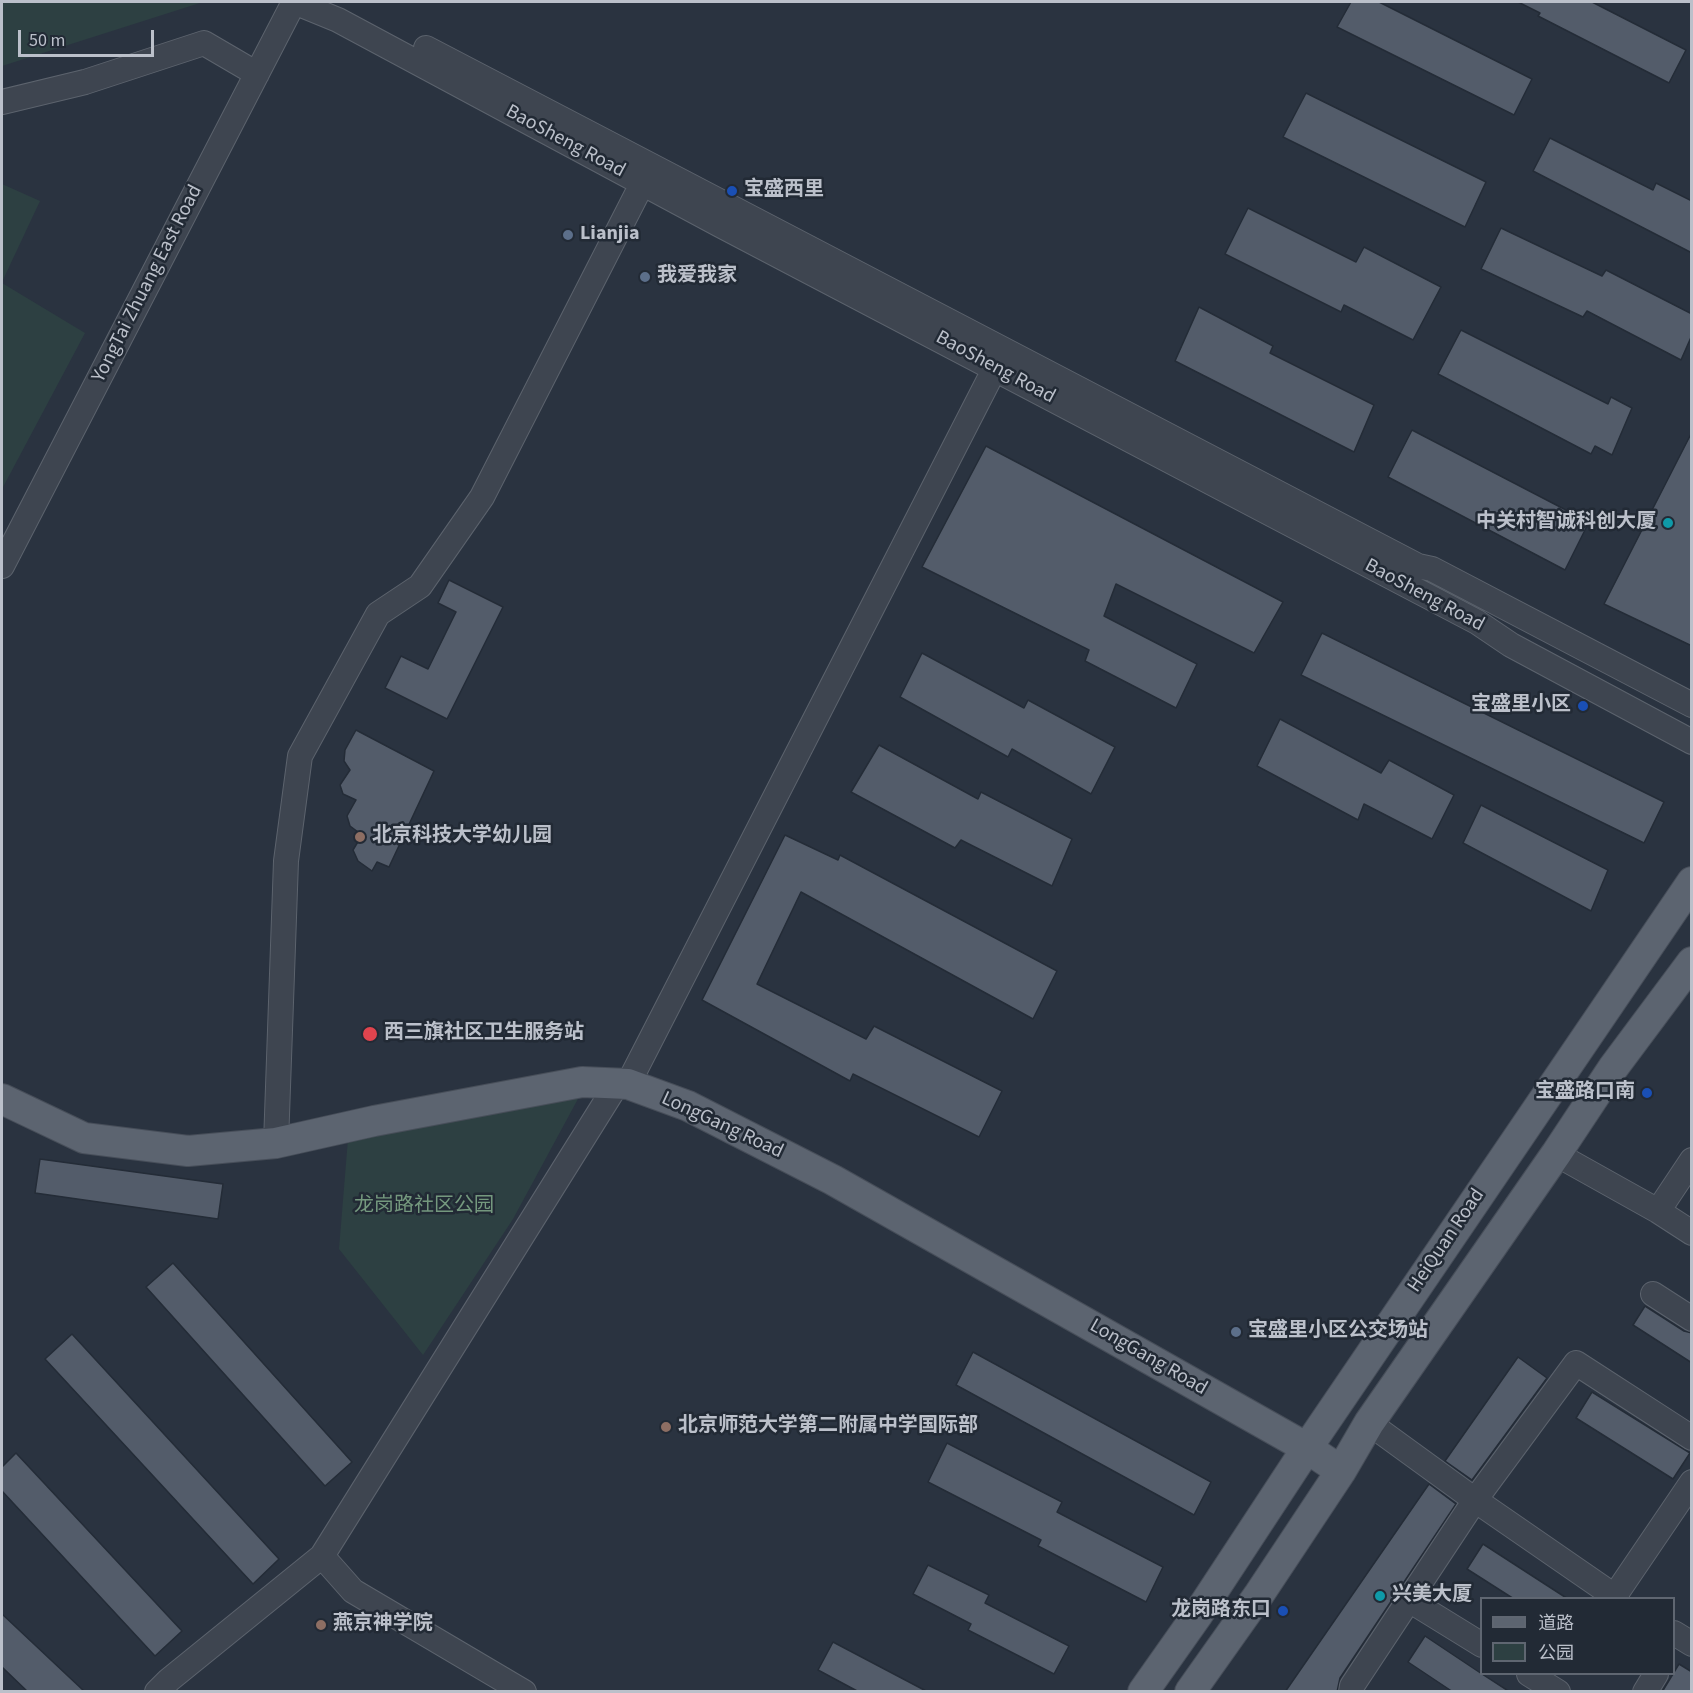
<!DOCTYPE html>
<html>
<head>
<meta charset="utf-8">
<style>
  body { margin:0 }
  #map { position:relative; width:1693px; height:1693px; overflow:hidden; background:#2a3340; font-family:"Source Sans 3","Noto Sans SC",sans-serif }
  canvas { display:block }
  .frame { position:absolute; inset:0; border:3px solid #bbc0ca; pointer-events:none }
  .legend { position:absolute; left:1480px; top:1597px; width:195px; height:78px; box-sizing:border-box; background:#222a35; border:2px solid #5f6671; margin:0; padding:8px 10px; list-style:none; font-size:18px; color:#bbc0ca }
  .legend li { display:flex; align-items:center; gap:12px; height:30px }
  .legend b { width:30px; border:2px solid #5f6671 }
  .scale { position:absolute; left:18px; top:30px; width:136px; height:27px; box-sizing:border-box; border:3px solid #bbc0ca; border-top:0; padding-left:8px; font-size:18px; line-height:21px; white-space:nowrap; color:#bbc0ca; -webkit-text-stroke:4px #222a35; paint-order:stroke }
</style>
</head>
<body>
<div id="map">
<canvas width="1693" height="1693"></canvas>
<div class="frame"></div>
<ul class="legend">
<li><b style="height:8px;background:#5c6470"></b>道路</li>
<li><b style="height:16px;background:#2d4042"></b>公园</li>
</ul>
<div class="scale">50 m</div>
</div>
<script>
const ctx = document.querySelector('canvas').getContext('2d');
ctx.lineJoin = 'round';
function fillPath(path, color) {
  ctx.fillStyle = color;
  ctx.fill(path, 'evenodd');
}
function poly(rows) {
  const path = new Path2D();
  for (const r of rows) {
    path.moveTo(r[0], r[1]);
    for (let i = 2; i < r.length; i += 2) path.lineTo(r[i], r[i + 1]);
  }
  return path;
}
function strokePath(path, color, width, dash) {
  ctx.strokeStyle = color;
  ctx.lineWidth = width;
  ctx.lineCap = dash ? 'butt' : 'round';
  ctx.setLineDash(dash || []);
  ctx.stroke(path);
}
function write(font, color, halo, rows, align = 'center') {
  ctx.font = font + ' "Source Sans 3","Noto Sans SC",sans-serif';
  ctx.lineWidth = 5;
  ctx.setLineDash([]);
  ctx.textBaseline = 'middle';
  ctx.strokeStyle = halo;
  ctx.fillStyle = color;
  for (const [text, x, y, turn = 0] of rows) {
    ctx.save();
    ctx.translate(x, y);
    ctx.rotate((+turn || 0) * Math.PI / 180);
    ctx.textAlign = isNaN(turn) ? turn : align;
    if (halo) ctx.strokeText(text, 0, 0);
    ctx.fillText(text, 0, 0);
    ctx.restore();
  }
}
const green = poly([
  [2,2,203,2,2,66],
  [2,184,40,201,2,282],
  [2,283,85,333,2,489],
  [579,1097,513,1219,423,1355,339,1249,348,1139]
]);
const building = poly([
  [1351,2,1379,2,1532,79,1514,115,1337,27,1351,2],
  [1518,2,1592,2,1686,50,1669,83,1538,16,1540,13,1518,2],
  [1306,93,1486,182,1465,227,1283,137,1306,93],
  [1550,138,1653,190,1656,183,1692,201,1692,253,1533,171,1550,138],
  [1248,208,1356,262,1364,247,1441,287,1413,340,1344,305,1341,312,1225,254,1248,208],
  [1501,228,1602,276,1606,270,1692,314,1692,335,1681,360,1587,311,1583,317,1481,269,1501,228],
  [1199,307,1273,346,1270,353,1374,405,1354,452,1175,361,1199,307],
  [1461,330,1608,404,1611,397,1632,408,1612,455,1595,446,1591,454,1438,374,1461,330],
  [1412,430,1589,522,1565,570,1388,477,1412,430],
  [1692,432,1692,646,1604,604,1692,432],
  [986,446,1283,602,1254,653,1116,584,1104,616,1197,664,1176,708,1085,661,1089,650,922,567,986,446],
  [449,580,503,607,447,719,385,688,401,656,428,669,456,612,438,603,449,580],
  [1322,633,1664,802,1644,843,1301,675,1322,633],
  [922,653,1024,708,1028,700,1115,747,1091,794,1012,749,1008,757,900,697,922,653],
  [1280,719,1381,773,1389,760,1454,795,1432,839,1364,804,1358,820,1257,766,1280,719],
  [356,730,434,771,389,867,377,862,372,871,358,861,353,850,362,835,350,826,347,816,356,800,343,794,340,785,350,770,344,761,345,750,356,730],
  [879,745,978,799,981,792,1072,839,1052,886,961,840,955,848,851,792,879,745],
  [1481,805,1608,870,1591,911,1463,843,1481,805],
  [785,835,838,860,840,855,1057,971,1033,1019,801,892,757,984,866,1039,874,1026,1002,1091,979,1137,853,1074,850,1081,702,1000,785,835],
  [40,1159,223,1184,218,1219,35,1193,40,1159],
  [173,1263,352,1462,325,1486,146,1287,173,1263],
  [1645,1306,1684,1331,1692,1333,1692,1363,1633,1325,1645,1306],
  [72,1334,279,1559,253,1584,45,1359,72,1334],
  [973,1352,1211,1482,1194,1515,956,1385,973,1352],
  [1518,1357,1547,1378,1472,1480,1445,1461,1518,1357],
  [1592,1392,1690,1453,1673,1479,1576,1418,1592,1392],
  [947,1443,1062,1502,1057,1512,1163,1567,1146,1602,1038,1546,1041,1540,928,1482,947,1443],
  [16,1453,182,1631,155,1656,2,1491,2,1467,16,1453],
  [1429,1484,1456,1504,1340,1678,1337,1692,1285,1692,1429,1484],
  [1483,1544,1568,1599,1514,1599,1467,1569,1483,1544],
  [928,1565,989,1595,985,1603,1069,1646,1054,1674,968,1630,971,1624,913,1594,928,1565],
  [2,1614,85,1692,28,1692,2,1667,2,1614],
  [1425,1636,1482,1674,1510,1692,1453,1692,1408,1662,1425,1636],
  [833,1642,928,1692,859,1692,818,1670,833,1642],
  [1679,1664,1692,1672,1692,1692,1662,1692,1679,1664]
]);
const minor = poly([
  [294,2,338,20,720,225,1477,622,1511,645,1692,742],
  [426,48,1418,566,1432,569,1692,705],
  [2,102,85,82,204,43,257,74],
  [2,566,294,2],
  [628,1084,995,368],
  [276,1143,286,861,300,756,378,614,420,586,482,497,642,184],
  [1556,1154,1658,1211,1692,1233],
  [1658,1211,1692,1160],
  [1653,1294,1692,1319],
  [1369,1423,1475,1500,1617,1598],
  [1614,1597,1692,1482],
  [1409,1600,1482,1645],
  [1674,1633,1692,1644],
  [1529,1674,1558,1692],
  [157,1692,169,1680,322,1556],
  [524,1692,353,1591,322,1556,617,1084],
  [1351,1692,1352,1686,1475,1500,1576,1363,1692,1438],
  [1645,1692,1656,1674]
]);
const major = poly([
  [2,1099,84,1138,188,1151,276,1143,374,1121,582,1082,628,1084,688,1106,833,1180,1307,1448,1341,1471],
  [1143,1692,1198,1614,1307,1448,1692,882],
  [1190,1692,1258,1596,1341,1471,1369,1423,1556,1154,1613,1068,1692,962]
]);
const markers = [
  [732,191,6,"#1a4fb4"],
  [568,235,6,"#5c6f8a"],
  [645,277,6,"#5c6f8a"],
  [1668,523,6,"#0f9aa8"],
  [1583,706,6,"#1a4fb4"],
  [360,837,6,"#8d6e63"],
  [370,1034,8,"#e0444e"],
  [1647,1093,6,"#1a4fb4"],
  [1236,1332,6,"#5c6f8a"],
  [666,1427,6,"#8d6e63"],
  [1380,1596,6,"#0f9aa8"],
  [1283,1611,6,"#1a4fb4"],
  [321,1625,6,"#8d6e63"]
];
const streetNames = [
  ["BaoSheng Road",565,142,28],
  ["YongTai Zhuang East Road",148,284,-63],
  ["BaoSheng Road",995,368,28],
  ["BaoSheng Road",1424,596,28],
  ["LongGang Road",722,1126,25],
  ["HeiQuan Road",1447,1241,-56],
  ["LongGang Road",1148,1358,30]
];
const poiNames = [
  ["宝盛西里",744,191],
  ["Lianjia",580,235],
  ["我爱我家",657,277],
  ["中关村智诚科创大厦",1656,523,"right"],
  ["宝盛里小区",1571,706,"right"],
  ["北京科技大学幼儿园",372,837],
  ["西三旗社区卫生服务站",384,1034],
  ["宝盛路口南",1635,1093,"right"],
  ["宝盛里小区公交场站",1248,1332],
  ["北京师范大学第二附属中学国际部",678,1427],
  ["兴美大厦",1392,1596],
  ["龙岗路东口",1271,1611,"right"],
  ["燕京神学院",333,1625]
];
const parkNames = [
  ["龙岗路社区公园",424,1207]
];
fillPath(green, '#2d4042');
fillPath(building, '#535c6a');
strokePath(building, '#242c37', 1.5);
strokePath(minor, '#5c636d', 26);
strokePath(major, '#474e59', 32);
strokePath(minor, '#3e4550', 24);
strokePath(major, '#5c6470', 30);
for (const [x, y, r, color] of markers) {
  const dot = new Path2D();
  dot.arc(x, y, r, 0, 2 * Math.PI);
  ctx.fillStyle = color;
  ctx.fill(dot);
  strokePath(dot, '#222a35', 2);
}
write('20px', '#bbc0ca', '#222a35', streetNames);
write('bold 20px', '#bbc0ca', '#222a35', poiNames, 'left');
write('20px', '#74987e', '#222a35', parkNames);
</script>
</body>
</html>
